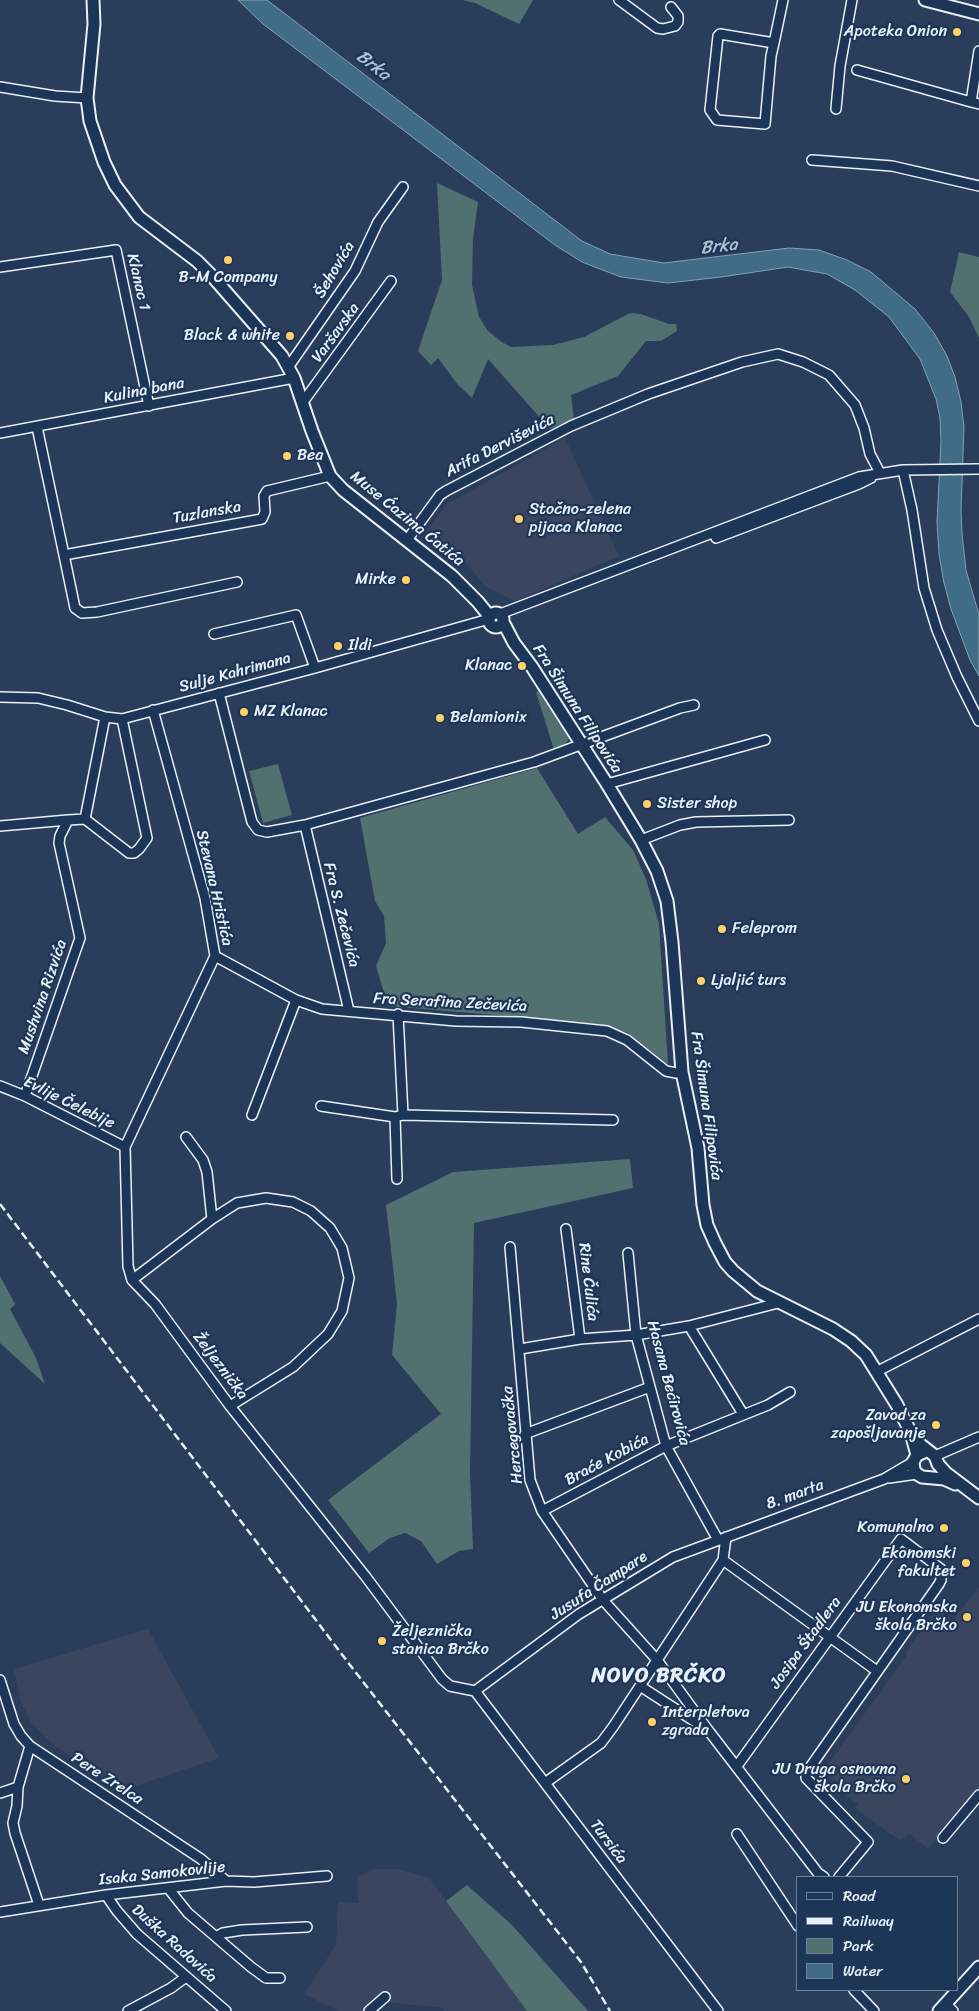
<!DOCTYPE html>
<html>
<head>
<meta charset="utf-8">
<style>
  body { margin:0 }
  #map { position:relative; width:979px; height:2011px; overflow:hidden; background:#2a3d5b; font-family:Sriracha,sans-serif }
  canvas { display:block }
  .legend { position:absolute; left:796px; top:1876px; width:162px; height:115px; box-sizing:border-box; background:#1d3557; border:1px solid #6e8097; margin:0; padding:6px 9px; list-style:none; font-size:15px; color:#e8f1f8 }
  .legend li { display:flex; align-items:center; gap:10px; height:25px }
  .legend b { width:25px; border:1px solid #6e8097 }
</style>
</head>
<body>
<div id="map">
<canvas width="979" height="2011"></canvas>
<ul class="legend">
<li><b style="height:6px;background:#1d3557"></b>Road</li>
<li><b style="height:6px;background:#e8f1f8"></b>Railway</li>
<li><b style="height:14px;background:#52706f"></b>Park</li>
<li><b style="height:14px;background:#416c88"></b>Water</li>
</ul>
</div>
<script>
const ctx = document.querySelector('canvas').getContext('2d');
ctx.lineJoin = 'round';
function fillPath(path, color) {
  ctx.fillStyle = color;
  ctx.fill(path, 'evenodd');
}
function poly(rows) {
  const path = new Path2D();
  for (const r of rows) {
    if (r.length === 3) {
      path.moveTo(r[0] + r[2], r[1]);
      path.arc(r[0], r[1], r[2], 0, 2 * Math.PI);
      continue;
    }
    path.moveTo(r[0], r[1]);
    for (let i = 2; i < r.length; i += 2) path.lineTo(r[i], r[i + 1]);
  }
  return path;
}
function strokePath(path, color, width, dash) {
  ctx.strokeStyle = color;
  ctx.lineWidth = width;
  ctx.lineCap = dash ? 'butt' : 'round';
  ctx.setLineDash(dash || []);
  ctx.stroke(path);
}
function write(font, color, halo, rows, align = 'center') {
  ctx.font = font + ' Sriracha,sans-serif';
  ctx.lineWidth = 4.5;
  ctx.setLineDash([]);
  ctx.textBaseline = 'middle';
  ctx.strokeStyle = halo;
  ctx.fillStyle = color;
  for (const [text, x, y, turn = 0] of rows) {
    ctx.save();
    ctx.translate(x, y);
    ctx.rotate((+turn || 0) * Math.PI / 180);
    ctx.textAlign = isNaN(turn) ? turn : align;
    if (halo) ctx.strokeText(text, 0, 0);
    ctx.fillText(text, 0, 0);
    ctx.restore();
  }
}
const built = poly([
  [565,438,619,556,515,601,486,587,466,563,450,555,424,534,447,504],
  [979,1587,979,1788,928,1849,910,1834,899,1840,855,1808,858,1804,842,1792,845,1787,823,1771,907,1655,905,1653,937,1609,952,1621],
  [148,1629,219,1758,126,1789,114,1785,51,1743,31,1722,21,1702,14,1669],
  [374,1869,398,1869,429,1878,527,2011,445,2011,442,2008,387,2002,381,1997,365,2011,339,2011,304,1994,336,1945,338,1902,358,1903,357,1877]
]);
const green = poly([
  [463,0,533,0,519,24,475,3],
  [437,183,478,202,473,239,472,285,479,317,488,331,502,342,511,347,553,345,584,337,630,313,641,314,669,324,676,324,677,331,661,341,646,341,618,376,571,395,574,419,550,429,488,359,472,398,458,385,438,358,431,365,418,351,442,280],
  [959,252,979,257,979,338,969,317,950,292],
  [538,691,569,739,564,746,554,750,536,692],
  [278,764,292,815,263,823,249,771],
  [537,768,578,834,605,817,633,850,646,879,659,924,668,1064,628,1033,613,1028,566,1021,388,1006,376,966,386,943,384,916,375,901,360,818],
  [630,1159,633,1188,474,1223,470,1473,473,1549,459,1551,437,1564,421,1541,405,1533,390,1538,369,1553,328,1500,441,1414,392,1355,397,1304,386,1205,453,1172],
  [0,1276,15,1304,10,1309,36,1358,45,1384,0,1343],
  [467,1885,512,1925,588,2011,527,2011,446,1901]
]);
const water = poly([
  [238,0,267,0,582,241,610,254,664,263,789,248,819,250,847,260,871,272,915,309,934,333,947,356,955,377,961,402,964,427,961,510,962,534,966,570,979,615,979,676,970,660,951,609,944,583,939,554,937,522,941,442,940,418,936,399,920,359,889,317,855,290,827,274,788,267,721,277,668,283,621,277,582,262,555,245,263,24,238,0]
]);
const minor = poly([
  [619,0,657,28,663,29,675,26,678,22,678,16,671,7],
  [774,43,720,34,718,36,710,110,717,120,765,124,771,56,774,43,783,0],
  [979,51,971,102,979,104],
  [857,70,971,102],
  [0,87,55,96,87,98],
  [836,109,840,66,852,0],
  [812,160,892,166,979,186],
  [0,267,116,250,149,406],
  [289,366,355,271,378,222,403,187],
  [303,402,391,281],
  [37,427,64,555],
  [0,433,294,378],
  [903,470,912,510,924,588,937,630,957,677,979,721],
  [716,538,859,484,871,478],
  [407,540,440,495,446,491,571,426,648,394,742,362,778,354,803,362,829,375,855,405,864,428,870,454,880,473],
  [237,582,97,612,82,613,75,608,64,555,262,519,265,512,264,496,267,491,330,476],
  [500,614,859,477,903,470,979,469],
  [214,634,296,615,315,668],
  [219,693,252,822,258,830,267,832,305,825,534,762,680,708,694,705],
  [0,697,38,698,67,705,105,717,122,719,315,668,489,619],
  [153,710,205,898,215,956,125,1147,128,1266,132,1280,155,1304,230,1406,366,1577,442,1679,450,1686,475,1691,579,1614,673,1557,884,1479,913,1462],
  [607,784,765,740],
  [85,819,129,853,134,853,139,849,147,838,122,719],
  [305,825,349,1011],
  [0,826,68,820],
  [641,840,680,825,696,822,789,820],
  [215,956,296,1000,322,1009,456,1021,521,1022,607,1031,627,1040,666,1071,676,1073,682,1072],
  [398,1014,403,1115],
  [0,1086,25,1096,125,1147],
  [25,1096,80,938,59,843,60,836,68,820,85,819,105,717],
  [321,1106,395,1117,403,1115,613,1120],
  [252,1115,296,1000],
  [395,1117,397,1179],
  [186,1137,203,1160,207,1172,212,1219],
  [566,1229,580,1339],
  [510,1247,530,1480,542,1511,603,1600,657,1660,708,1730],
  [628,1253,636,1335,666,1446,718,1540],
  [132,1280,212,1219,237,1203,266,1198,293,1202,311,1211,330,1228,342,1248,349,1278,342,1311,328,1334,293,1367,230,1406],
  [689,1326,743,1414],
  [520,1349,580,1339,636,1335,689,1326,778,1303],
  [878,1371,979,1319],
  [525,1434,650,1387],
  [935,1456,979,1437],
  [889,1478,917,1474],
  [542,1511,666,1446,768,1405,790,1392],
  [723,1560,877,1671],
  [0,1680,14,1724,21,1736,30,1746,201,1859,226,1881],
  [640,1686,708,1730,818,1873,824,1877],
  [475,1691,718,2011],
  [737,1766,901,1539,941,1569,941,1580,939,1584,806,1773,806,1778,868,1842,839,1877],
  [545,1783,601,1743,613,1727,723,1560,726,1537],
  [18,1787,30,1746],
  [0,1793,18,1787,17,1806,13,1823,15,1833,39,1905],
  [737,1834,798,1926],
  [943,1838,979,1795],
  [168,1888,188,1913,251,1967,266,1978,280,1978],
  [106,1895,117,1911,137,1934,226,2011],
  [0,1912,106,1895,226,1881,254,1882,327,1876],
  [216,1937,223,1933,242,1930,307,1927],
  [854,1990,874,2011],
  [946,2004,953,2011],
  [128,2011,171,1988,186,1977],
  [369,2011,385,1997]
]);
const major = poly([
  [93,0,94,24,87,98,90,121,104,162,115,185,139,217,197,261,212,276,282,356,294,378,312,431,330,476,343,490,452,576,478,602,490,617],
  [925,0,979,14],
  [496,620,7],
  [503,622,514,643,532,667,607,784,641,840,657,871,667,901,672,942,682,1072,698,1148,703,1205,707,1225,715,1243,725,1262,733,1271,757,1291,833,1329,851,1341,866,1355,897,1405,911,1433,917,1455],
  [915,1438,921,1445,935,1456,938,1464,946,1473,979,1498],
  [924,1452,917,1455,913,1462,914,1470,917,1474,922,1477,944,1479,955,1484],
  [939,2011,979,1967]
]);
const rail = poly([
  [0,1204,350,1665,581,1962,610,2011]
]);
const markers = [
  [957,32,5,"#ffd166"],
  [228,260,5,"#ffd166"],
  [290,336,5,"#ffd166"],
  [287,456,5,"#ffd166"],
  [519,519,5,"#ffd166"],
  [406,580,5,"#ffd166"],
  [338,646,5,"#ffd166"],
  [522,666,5,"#ffd166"],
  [244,712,5,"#ffd166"],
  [440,718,5,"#ffd166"],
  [647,804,5,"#ffd166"],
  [722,929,5,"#ffd166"],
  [701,981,5,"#ffd166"],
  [936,1425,5,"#ffd166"],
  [944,1528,5,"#ffd166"],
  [966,1563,5,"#ffd166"],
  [967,1617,5,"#ffd166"],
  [382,1641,5,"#ffd166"],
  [652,1722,5,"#ffd166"],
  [906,1779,5,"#ffd166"]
];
const poiNames = [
  ["Apoteka Onion",947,32,"right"],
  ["B-M Company",228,278,"center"],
  ["Black & white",280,336,"right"],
  ["Bea",297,456],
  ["Stočno-zelena",529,510],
  ["pijaca Klanac",529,528],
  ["Mirke",396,580,"right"],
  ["Ildi",348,646],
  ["Klanac",512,666,"right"],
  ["MZ Klanac",254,712],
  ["Belamionix",450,718],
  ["Sister shop",657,804],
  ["Feleprom",732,929],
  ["Ljaljić turs",711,981],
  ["Zavod za",926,1416,"right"],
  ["zapošljavanje",926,1434,"right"],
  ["Komunalno",934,1528,"right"],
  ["Ekonomski",956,1554,"right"],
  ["fakultet",956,1572,"right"],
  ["JU Ekonomska",957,1608,"right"],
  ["škola Brčko",957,1626,"right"],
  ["Željeznička",392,1632],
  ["stanica Brčko",392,1650],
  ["Interpletova",662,1713],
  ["zgrada",662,1731],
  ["JU Druga osnovna",896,1770,"right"],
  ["škola Brčko",896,1788,"right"]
];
const streetNames = [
  ["Šehovića",335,270,-59],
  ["Klanac 1",138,282,77],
  ["Varšavska",336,333,-54],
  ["Kulina bana",144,391,-11],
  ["Arifa Derviševića",500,446,-27],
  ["Tuzlanska",207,513,-10],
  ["Muse Ćazima Ćatića",407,519,39],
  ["Sulje Kahrimana",235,673,-15],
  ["Fra Šimuna Filipovića",577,709,57],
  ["Stevana Hristića",214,888,77],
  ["Fra S. Zečevića",341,915,76],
  ["Mushvina Rizvića",43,997,-71],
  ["Fra Serafina Zečevića",450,1003,3],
  ["Evlije Čelebije",69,1103,26],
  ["Fra Šimuna Filipovića",706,1106,82],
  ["Rine Čulića",588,1282,83],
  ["Željeznička",220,1366,53],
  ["Hasana Bećirovića",668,1383,75],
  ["Hercegovačka",513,1435,-96],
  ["Braće Kobića",607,1460,-28],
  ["8. marta",795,1495,-20],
  ["Jusufa Čampare",599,1586,-33],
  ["Josipa Štadlera",806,1643,-54],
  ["Pere Zrelca",107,1779,33],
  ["Tursića",608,1842,53],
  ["Isaka Samokovlije",162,1874,-6],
  ["Duška Radovića",174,1944,42]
];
const waterNames = [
  ["Brka",373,66,38],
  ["Brka",719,247,-6]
];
const districtNames = [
  ["NOVO BRČKO",659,1677]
];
fillPath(built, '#3a4660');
fillPath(green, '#52706f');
fillPath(water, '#416c88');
strokePath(water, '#84a1b5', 1);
strokePath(minor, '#e8f1f8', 12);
strokePath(major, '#e8f1f8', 15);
strokePath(minor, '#1d3557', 9);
strokePath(major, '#1d3557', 11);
strokePath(rail, '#e8f1f8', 2.5, [8, 4]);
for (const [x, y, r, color] of markers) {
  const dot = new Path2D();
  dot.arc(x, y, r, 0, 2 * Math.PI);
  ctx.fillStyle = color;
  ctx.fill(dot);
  strokePath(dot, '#1d3557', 2);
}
write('16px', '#e8f1f8', '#1d3557', poiNames, 'left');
write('16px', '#e8f1f8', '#1d3557', streetNames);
write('italic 18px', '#aec2d1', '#1d3557', waterNames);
ctx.letterSpacing = '1px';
write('bold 21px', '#e8f1f8', '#1d3557', districtNames);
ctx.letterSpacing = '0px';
</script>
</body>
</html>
